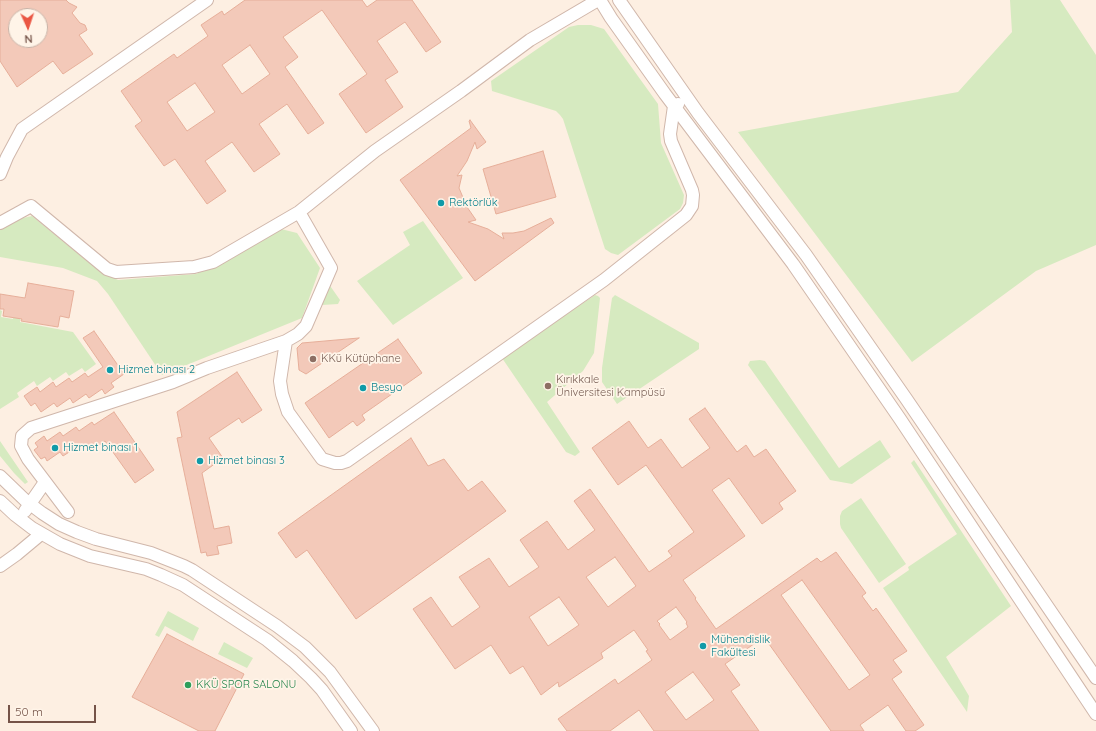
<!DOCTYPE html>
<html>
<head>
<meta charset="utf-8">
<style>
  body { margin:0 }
  #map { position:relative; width:1096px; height:731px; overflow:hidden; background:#fdefe2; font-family:Quicksand,sans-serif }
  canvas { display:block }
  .north { position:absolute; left:8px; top:8px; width:40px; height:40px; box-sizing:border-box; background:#fff4e8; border:1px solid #c8b4a8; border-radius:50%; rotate:177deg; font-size:11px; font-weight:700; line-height:16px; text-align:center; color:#755348 }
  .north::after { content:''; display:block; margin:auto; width:14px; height:18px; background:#ea5643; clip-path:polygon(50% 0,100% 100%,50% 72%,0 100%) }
  .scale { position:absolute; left:8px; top:705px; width:88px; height:18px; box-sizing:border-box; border:2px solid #755348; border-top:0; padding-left:5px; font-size:12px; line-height:14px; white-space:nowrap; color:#755348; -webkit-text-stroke:3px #fff4e8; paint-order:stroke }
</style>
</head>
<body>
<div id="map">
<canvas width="1096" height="731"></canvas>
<div class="north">N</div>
<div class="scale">50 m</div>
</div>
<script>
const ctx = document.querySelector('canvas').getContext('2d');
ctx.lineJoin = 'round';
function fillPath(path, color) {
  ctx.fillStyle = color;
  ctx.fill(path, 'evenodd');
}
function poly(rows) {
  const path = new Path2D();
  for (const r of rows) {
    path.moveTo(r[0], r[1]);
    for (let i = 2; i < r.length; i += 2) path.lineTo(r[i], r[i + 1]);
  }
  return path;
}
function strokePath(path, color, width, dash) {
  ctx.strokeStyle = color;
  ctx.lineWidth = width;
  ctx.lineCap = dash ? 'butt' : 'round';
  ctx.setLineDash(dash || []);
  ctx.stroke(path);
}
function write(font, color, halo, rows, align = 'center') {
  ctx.font = font + ' Quicksand,sans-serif';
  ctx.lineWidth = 3.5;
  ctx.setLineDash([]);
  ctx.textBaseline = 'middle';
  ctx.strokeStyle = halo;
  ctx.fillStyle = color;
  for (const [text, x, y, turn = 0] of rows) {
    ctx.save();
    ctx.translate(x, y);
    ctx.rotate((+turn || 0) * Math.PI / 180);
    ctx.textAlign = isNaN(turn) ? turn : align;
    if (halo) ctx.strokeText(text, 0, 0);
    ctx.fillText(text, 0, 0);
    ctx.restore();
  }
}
const green = poly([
  [1010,0,1060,0,1096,55,1096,245,1036,271,912,362,738,132,958,92,1012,32],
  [578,25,591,25,604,29,658,104,661,143,684,195,683,203,680,209,618,255,611,253,605,249,563,119,560,115,556,111,492,91,491,81,569,27],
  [32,216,98,270,118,280,196,274,230,258,281,229,297,233,320,268,302,318,162,375,108,294,97,281,63,268,0,257,0,230,19,219],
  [423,221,463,278,393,325,357,281,410,245,403,232],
  [326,280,340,300,338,304,322,305],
  [595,295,598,296,600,298,594,353,583,371,547,402,580,452,575,456,566,452,502,358],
  [615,295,699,343,699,349,617,404,602,382,602,368,612,298],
  [0,310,2,311,1,317,13,319,14,313,21,314,20,322,73,332,96,364,85,372,82,368,69,376,66,372,53,381,50,377,37,386,34,381,17,393,19,397,0,409],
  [760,360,765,361,839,468,880,440,891,457,852,484,830,480,748,365,750,361],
  [0,441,28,482,25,484,14,473,0,456],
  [914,460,1011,606,946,657,969,696,967,712,883,588,909,570,908,567,957,534,911,463],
  [861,498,906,564,879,583,841,528,840,524,840,516,842,511],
  [168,611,199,628,193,641,165,626,159,637,155,635],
  [224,642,253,658,247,668,218,654]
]);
const building = poly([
  [0,0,66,0,69,3,77,7,72,13,80,23,85,25,87,30,79,35,93,54,63,74,53,61,17,87,0,61,0,0],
  [16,16,40,16,40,40,16,40,16,16],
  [245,0,362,0,367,7,377,0,412,0,441,42,426,52,405,22,377,41,398,72,385,80,403,107,366,133,339,94,367,74,322,10,283,37,298,57,285,67,324,123,308,134,287,104,259,124,280,154,254,172,232,142,205,161,226,191,207,204,175,159,164,166,135,126,142,121,121,91,174,54,177,58,208,36,201,25,222,11,224,15,245,0],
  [250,45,270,74,242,94,222,65,250,45],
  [195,83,215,112,187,131,167,102,195,83],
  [470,120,486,142,477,149,475,142,467,161,457,176,462,175,459,188,467,207,476,220,468,222,488,229,504,239,502,233,513,233,524,231,551,218,554,223,475,281,400,180,471,128,469,121,470,120],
  [543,151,556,197,496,214,483,169,543,151],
  [28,283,74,291,69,318,60,316,58,327,21,321,22,319,3,316,4,309,0,309,0,294,25,298,28,283],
  [94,331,124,374,111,383,114,387,105,394,102,389,89,398,86,394,73,403,70,398,57,407,54,403,41,412,35,403,31,406,24,396,37,387,40,392,53,382,56,387,69,378,72,382,85,373,88,377,103,367,83,338,94,331],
  [359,338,306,374,299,370,297,348,302,343,359,338],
  [398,339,422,373,362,415,365,420,357,426,353,421,329,438,305,403,398,339],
  [237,372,262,410,242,423,239,418,209,438,223,458,202,473,214,529,229,526,232,543,217,546,219,554,207,556,206,552,201,553,177,438,182,437,177,412,237,372],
  [705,408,737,452,746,445,754,457,766,449,796,491,779,503,783,509,762,524,729,478,712,490,745,536,683,580,696,598,695,599,716,629,817,558,821,562,836,552,866,593,862,596,873,611,876,608,907,651,893,660,902,672,892,679,924,725,915,731,906,731,888,705,860,725,864,731,831,731,764,637,725,664,740,685,731,691,759,731,654,731,639,710,610,731,567,731,558,719,615,679,618,684,652,660,646,651,648,650,634,630,601,653,603,658,559,687,558,682,541,695,523,666,510,674,491,645,455,669,413,609,431,597,452,627,480,607,459,577,489,558,509,587,539,567,520,540,547,521,568,550,595,530,574,501,590,489,649,572,672,556,668,551,694,532,646,465,618,485,592,448,629,421,648,448,661,439,682,468,710,448,689,419,705,408],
  [615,557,636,586,608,607,586,577,615,557],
  [802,580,870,675,849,690,781,595,802,580],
  [559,597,579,625,548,646,529,617,559,597],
  [676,607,687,622,686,623,688,627,670,640,659,625,660,624,657,621,676,607],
  [693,672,714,700,686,720,665,692,693,672],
  [114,412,154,470,135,483,105,441,96,447,93,443,80,452,77,447,63,456,60,452,47,461,45,457,41,459,34,450,38,447,35,443,44,436,47,441,60,432,63,436,76,427,79,431,92,422,94,425,114,412],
  [411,438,428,466,444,459,468,491,482,481,506,511,356,619,307,550,296,558,278,533,411,438],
  [167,634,244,674,215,731,199,731,132,697,167,634]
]);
const minor = poly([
  [600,0,611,18,665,94,793,264,900,419,1096,714],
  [619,0,698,113,806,255,907,400,1096,678],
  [0,174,7,157,22,129,207,0],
  [0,223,31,206,107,269,116,272,194,267,213,262,299,212,375,151,461,91,530,40,598,0],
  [286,341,280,381,282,394,288,412,322,459,335,463,341,463,347,461,604,280,686,215,692,206,693,195,692,190,671,141,670,134,674,106,678,104],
  [0,476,26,501,42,513,59,524,77,532,96,539,151,553,184,566,192,570,277,626,305,647,330,672,373,731],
  [0,501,15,515,32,528,60,544,90,556,146,569,161,575,183,585,267,640,293,661,311,678,322,690,351,731],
  [25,511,45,482],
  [68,512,28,459,21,446,22,436,31,428,173,382,207,368,286,341,298,334,306,326,331,268,299,212],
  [0,566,17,554,41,534]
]);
const markers = [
  [441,203,4,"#0f9aa8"],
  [313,359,4,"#8d6e63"],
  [110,370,4,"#0f9aa8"],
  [548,386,4,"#8d6e63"],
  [363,388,4,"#0f9aa8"],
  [55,448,4,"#0f9aa8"],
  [200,461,4,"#0f9aa8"],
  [703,646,4,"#0f9aa8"],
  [188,685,4,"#2e9e5b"]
];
const cultureNames = [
  ["Rektörlük",449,203],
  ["Hizmet binası 2",118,370],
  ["Besyo",371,388],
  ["Hizmet binası 1",63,448],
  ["Hizmet binası 3",208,461],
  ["Mühendislik",711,640],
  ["Fakültesi",711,653]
];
const educationNames = [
  ["KKü Kütüphane",321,359],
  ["Kırıkkale",556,380],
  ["Üniversitesi Kampüsü",556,393]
];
const leisureNames = [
  ["KKÜ SPOR SALONU",196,685]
];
fillPath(green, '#d6eac0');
fillPath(building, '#f3c9b9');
strokePath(building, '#e6ae99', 1);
strokePath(minor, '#d0b7ab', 14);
strokePath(minor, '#fff', 12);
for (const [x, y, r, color] of markers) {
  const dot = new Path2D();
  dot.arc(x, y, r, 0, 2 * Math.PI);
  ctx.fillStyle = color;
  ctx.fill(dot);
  strokePath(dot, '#fff4e8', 1.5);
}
write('11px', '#0d838f', '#fff4e8', cultureNames, 'left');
write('11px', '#785e54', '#fff4e8', educationNames, 'left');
write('11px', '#27864d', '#fff4e8', leisureNames, 'left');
</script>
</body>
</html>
